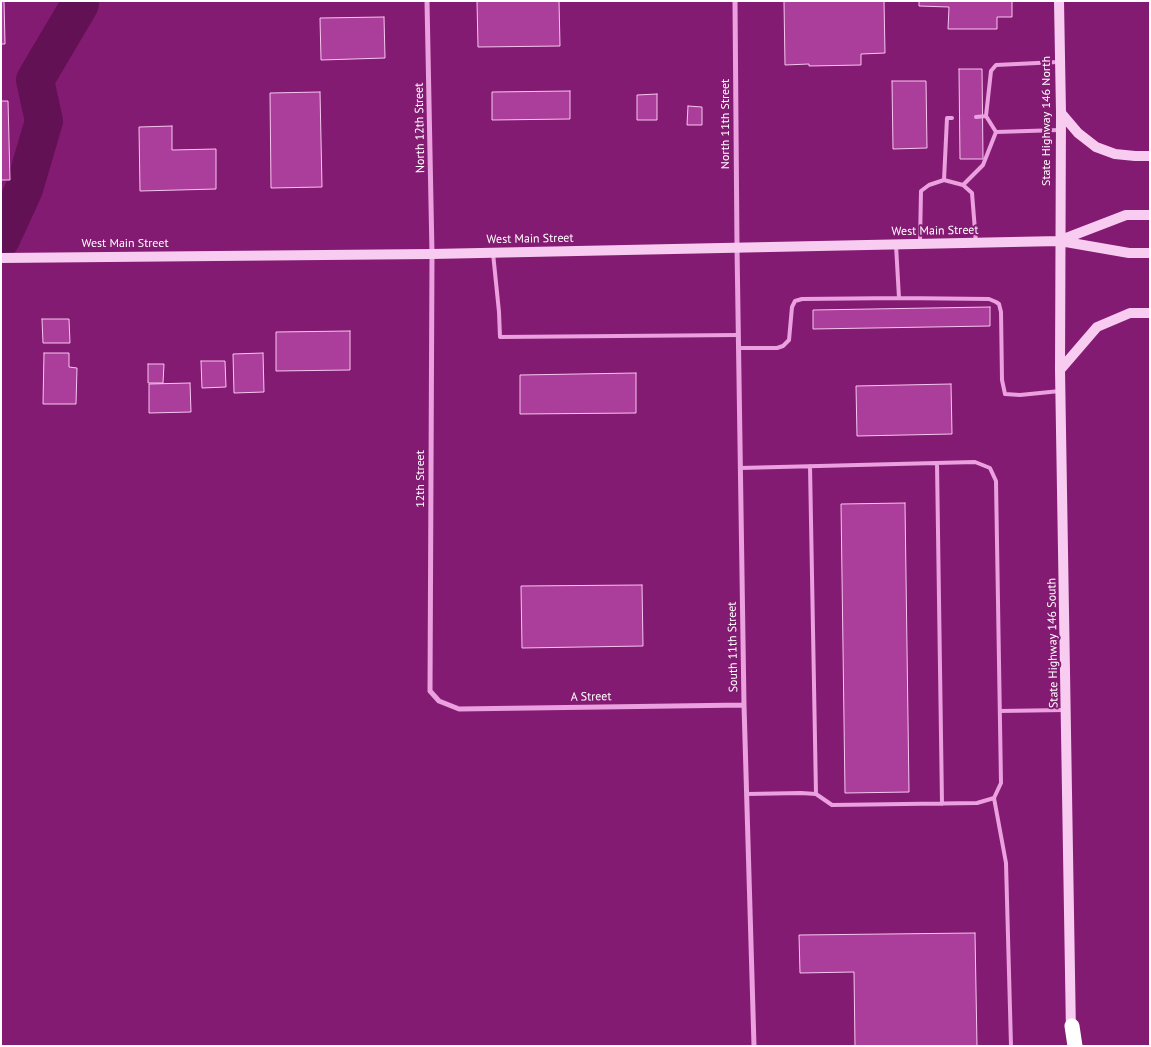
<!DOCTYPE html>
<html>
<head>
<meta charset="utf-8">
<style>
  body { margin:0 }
  #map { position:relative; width:1151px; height:1047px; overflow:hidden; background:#841b72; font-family:"PT Sans",sans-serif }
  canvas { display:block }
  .frame { position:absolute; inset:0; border:2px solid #fff; pointer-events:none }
</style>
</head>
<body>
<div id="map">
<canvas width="1151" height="1047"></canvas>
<div class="frame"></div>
</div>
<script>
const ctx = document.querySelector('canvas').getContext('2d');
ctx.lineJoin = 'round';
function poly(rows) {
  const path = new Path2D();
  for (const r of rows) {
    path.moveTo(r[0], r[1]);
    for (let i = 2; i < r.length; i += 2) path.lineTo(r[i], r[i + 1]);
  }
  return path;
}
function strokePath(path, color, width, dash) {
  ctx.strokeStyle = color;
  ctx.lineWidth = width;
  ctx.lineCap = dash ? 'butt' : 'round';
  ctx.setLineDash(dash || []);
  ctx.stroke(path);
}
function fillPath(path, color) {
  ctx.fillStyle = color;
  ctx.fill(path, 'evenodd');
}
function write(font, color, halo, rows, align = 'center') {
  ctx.font = font + ' "PT Sans",sans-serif';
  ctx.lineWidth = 4;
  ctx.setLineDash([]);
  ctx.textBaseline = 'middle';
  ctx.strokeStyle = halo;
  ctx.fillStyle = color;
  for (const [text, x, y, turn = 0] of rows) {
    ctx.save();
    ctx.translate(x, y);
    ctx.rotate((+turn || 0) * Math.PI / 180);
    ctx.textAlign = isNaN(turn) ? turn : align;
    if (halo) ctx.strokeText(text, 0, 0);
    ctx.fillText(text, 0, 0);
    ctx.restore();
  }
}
const river = poly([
  [1,239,24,189,44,121,35,80,80,4,80,1]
]);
const building = poly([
  [1,1,4,1,5,44,1,44,1,1],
  [477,1,559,1,560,46,478,47,477,1],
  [784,1,884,1,885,53,861,54,861,65,809,66,809,64,785,65,784,1],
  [919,1,1012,1,1012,17,997,17,997,29,948,29,949,7,919,6,919,1],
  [384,17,385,58,321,60,320,18,384,17],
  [959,69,982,69,983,159,960,159,959,69],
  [892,81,926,81,927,148,893,149,892,81],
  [570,91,570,119,492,120,492,92,570,91],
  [320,92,322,187,271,188,270,93,320,92],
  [657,94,657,120,637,120,637,95,657,94],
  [1,101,8,101,10,180,1,180,1,101],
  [688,106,702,107,702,125,687,125,688,106],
  [172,126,172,150,216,149,216,189,140,191,139,127,172,126],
  [990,307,990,326,813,329,813,310,990,307],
  [42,319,69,319,70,343,43,343,42,319],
  [350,331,350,370,276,371,276,332,350,331],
  [44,353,69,353,69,367,77,368,76,404,43,404,44,353],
  [263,353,264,392,234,393,233,354,263,353],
  [201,361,225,361,226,387,202,388,201,361],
  [148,364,164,364,163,383,148,383,148,364],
  [636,373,636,413,520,414,520,375,636,373],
  [190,383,191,412,149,413,149,384,190,383],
  [951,384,952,434,857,436,856,386,951,384],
  [905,503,909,792,845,793,841,504,905,503],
  [642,585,643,646,522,648,521,586,642,585],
  [975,933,977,1046,855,1046,854,972,800,973,799,935,975,933]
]);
const service = poly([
  [986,116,991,71,996,65,1058,62],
  [976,117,986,116,996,132,1059,130],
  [944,180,947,118,952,118],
  [963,185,983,165,996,132],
  [920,242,921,191,929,185,944,180,963,185,972,193,976,243],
  [493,253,499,312,500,337,738,335],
  [899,298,989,299,996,302,999,304,1001,312,1002,380,1005,394,1020,395,1060,391],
  [738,348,777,348,783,346,789,340,792,307,795,301,802,299,899,298,896,245],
  [937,463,942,804],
  [810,466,816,794],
  [740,468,975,462,990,468,996,481,1001,783,994,798,977,803,832,805,816,794,801,793,747,794],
  [1000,711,1065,710],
  [994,798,1006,863,1011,1046]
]);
const minor = poly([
  [427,1,432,254,430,691,439,701,459,709,744,705],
  [735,1,737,247,744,705,754,1046]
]);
const secondary = poly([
  [1059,1,1061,113,1060,370,1071,1033],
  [1061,113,1078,133,1096,147,1115,154,1135,156,1150,156],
  [1061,240,1126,215,1150,215],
  [1,258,432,254,1060,241,1129,253,1150,253],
  [1060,370,1097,327,1130,313,1150,313]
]);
const motorway = poly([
  [1072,1026,1075,1046]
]);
const streetNames = [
  ["State Highway 146 North",1047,121,-90],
  ["North 11th Street",726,124,-90],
  ["North 12th Street",420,128,-91],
  ["West Main Street",935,231,-1],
  ["West Main Street",530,239,-1],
  ["West Main Street",125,244],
  ["12th Street",421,479,-90],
  ["State Highway 146 South",1053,643,-91],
  ["South 11th Street",733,647,-91],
  ["A Street",591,697,-1]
];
strokePath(river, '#621154', 38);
fillPath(building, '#ab3e9a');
strokePath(building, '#f8c5f0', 1);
strokePath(service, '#eba0df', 4);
strokePath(minor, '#eba0df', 5);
strokePath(secondary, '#f8ccf0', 10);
strokePath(motorway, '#fff', 15);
write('12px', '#fff', '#841b72', streetNames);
</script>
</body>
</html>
